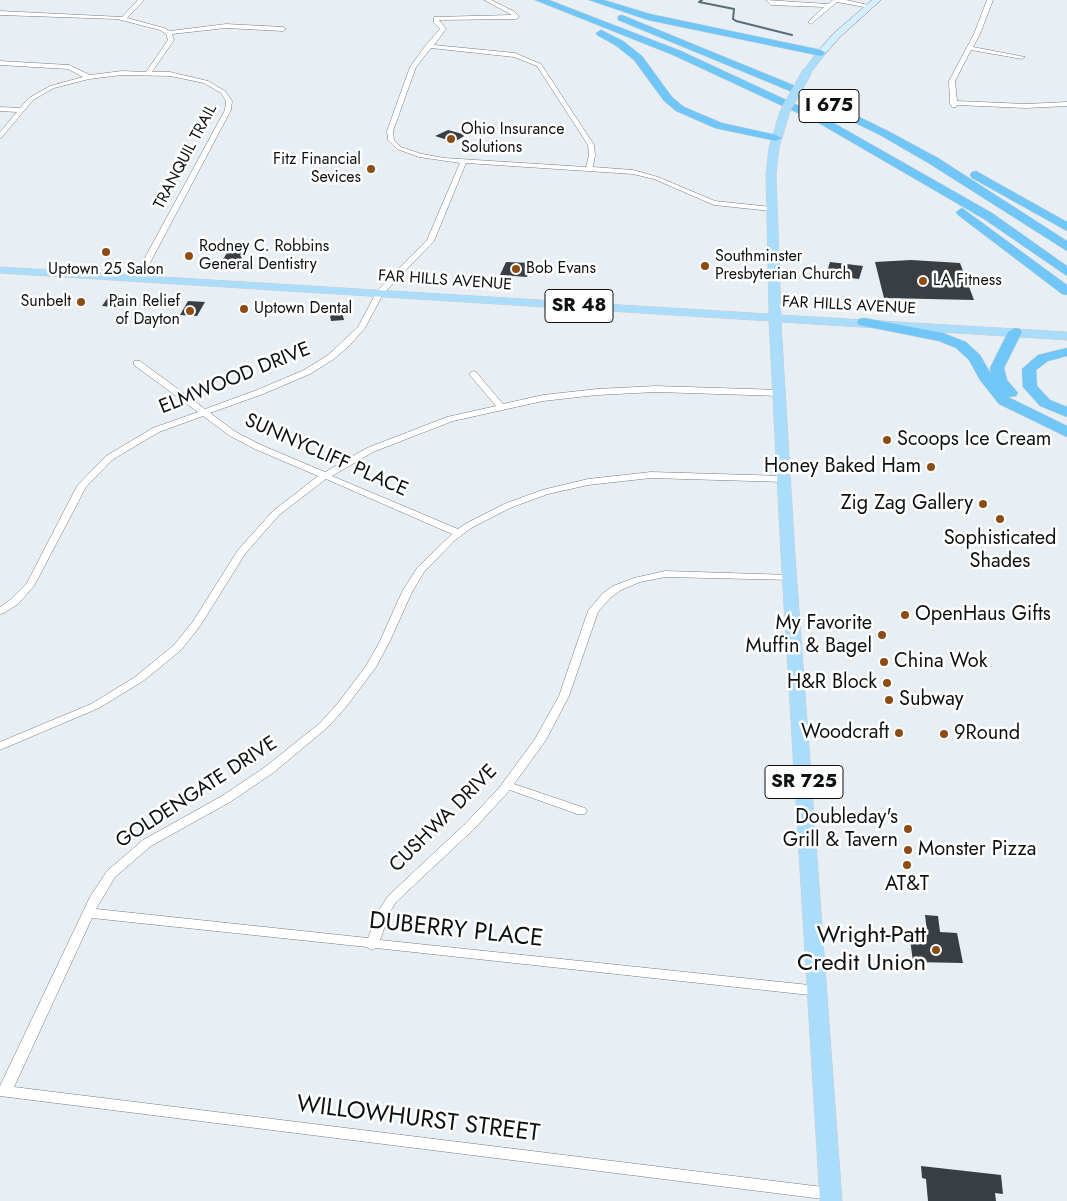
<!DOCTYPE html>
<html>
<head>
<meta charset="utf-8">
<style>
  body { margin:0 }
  canvas { display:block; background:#e7eff4 }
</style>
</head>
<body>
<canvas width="1067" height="1201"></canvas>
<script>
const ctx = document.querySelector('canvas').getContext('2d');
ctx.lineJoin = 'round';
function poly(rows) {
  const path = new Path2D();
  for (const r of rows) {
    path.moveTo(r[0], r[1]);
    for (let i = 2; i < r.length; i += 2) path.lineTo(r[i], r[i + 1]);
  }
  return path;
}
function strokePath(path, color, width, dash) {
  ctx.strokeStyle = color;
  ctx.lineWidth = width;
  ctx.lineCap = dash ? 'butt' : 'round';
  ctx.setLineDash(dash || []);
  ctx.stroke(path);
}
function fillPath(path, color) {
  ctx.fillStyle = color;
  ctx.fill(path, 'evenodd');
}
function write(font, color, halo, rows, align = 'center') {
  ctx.font = font + ' Jost,sans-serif';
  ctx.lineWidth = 5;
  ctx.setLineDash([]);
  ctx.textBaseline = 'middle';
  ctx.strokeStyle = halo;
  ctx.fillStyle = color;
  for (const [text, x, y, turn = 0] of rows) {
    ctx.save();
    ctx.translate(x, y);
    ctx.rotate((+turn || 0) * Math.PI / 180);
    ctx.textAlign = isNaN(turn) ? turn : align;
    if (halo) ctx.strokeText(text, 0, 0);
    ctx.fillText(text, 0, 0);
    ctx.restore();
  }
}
const stream = poly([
  [702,0,699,2,734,9,733,19,736,21,792,35]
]);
const building = poly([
  [448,130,466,135,454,142,435,136],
  [230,248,247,249,239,262,222,261],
  [911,260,960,263,974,300,884,298,875,262],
  [506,262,532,263,527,277,500,275],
  [830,262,863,266,859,279,826,275],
  [109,296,120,297,133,298,126,308,102,306],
  [188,301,205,302,197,316,180,315],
  [341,308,344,320,331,321,329,309],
  [925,915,938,916,940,932,957,933,963,963,913,962,910,939,916,939,915,931,927,931],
  [921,1166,1001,1175,1003,1194,995,1193,996,1201,928,1201,926,1179,922,1178]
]);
const street = poly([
  [138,0,144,0,127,18,164,28,170,31,226,24,283,27,286,29,283,31,226,28,172,34,174,40,152,72,170,72,208,81,225,91,232,101,231,110,142,278,138,280,134,278,225,110,226,101,221,93,204,83,170,76,122,75,89,79,54,88,33,100,2,137,0,138,0,132,17,112,0,111,0,107,20,108,29,98,50,86,83,77,68,69,0,65,0,61,69,65,90,75,122,71,146,72,168,40,166,34,160,30,117,19,0,15,0,11,122,17,138,0],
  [484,0,491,0,515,12,519,17,516,19,439,20,446,29,434,45,515,53,541,64,594,145,595,155,593,167,633,170,658,177,715,201,771,207,775,209,771,211,714,205,654,179,633,174,466,163,434,241,383,294,365,328,350,345,334,359,310,374,263,394,210,413,236,432,261,445,325,472,367,448,447,417,496,406,469,374,473,371,476,372,503,404,543,395,597,389,656,386,781,390,785,393,781,396,656,392,597,395,543,401,453,421,373,452,332,476,458,529,465,524,504,504,542,490,588,479,651,472,785,476,790,479,785,482,651,478,588,485,548,494,510,508,471,528,454,541,424,572,412,592,389,643,376,667,346,707,328,727,273,773,230,802,151,846,115,877,96,909,368,938,378,912,388,896,465,824,499,788,535,739,559,696,588,611,602,594,613,586,634,578,665,571,791,575,796,578,794,580,665,577,640,582,621,590,610,598,598,612,569,696,546,740,514,784,585,808,587,811,585,814,577,814,510,790,473,830,396,902,390,912,380,940,819,986,824,988,825,991,824,994,819,996,376,948,372,950,367,947,92,918,14,1087,831,1188,836,1190,838,1194,836,1198,831,1200,0,1096,0,1086,90,897,107,871,143,840,222,796,265,767,320,723,338,703,366,666,379,643,402,592,417,568,452,534,326,479,279,515,245,554,200,626,182,649,163,665,143,681,99,708,0,750,0,742,91,704,135,677,174,645,192,623,238,550,273,511,318,476,255,449,230,436,203,416,159,432,112,460,86,487,34,586,18,604,4,613,0,614,0,607,10,600,27,583,77,486,106,456,153,428,198,412,134,365,134,361,140,361,205,409,257,390,304,370,328,355,358,327,377,291,427,240,460,163,419,157,397,149,388,140,387,131,410,67,426,45,440,29,434,23,434,17,512,15,484,0],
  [431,48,514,57,537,66,588,145,589,155,586,167,444,158,422,154,401,147,394,140,393,131,416,67,431,48],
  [766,0,828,4,833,0,846,0,873,6,870,8,837,2,811,24,809,23,809,21,824,7,771,5,766,0],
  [987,0,993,0,980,34,973,47,1025,57,1022,59,971,50,955,81,957,101,1026,104,1067,102,1067,106,1026,108,957,105,956,107,952,107,950,103,949,81,974,34,987,0]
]);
const secondary = poly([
  [872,0,881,0,840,37,824,55,818,55,818,51,834,33,872,0]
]);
const primary = poly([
  [818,51,826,53,810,74,804,74,802,72,818,51],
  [785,108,790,111,779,148,776,174,781,315,1067,332,1067,340,781,322,795,555,842,1201,820,1201,781,555,769,321,0,273,0,267,769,314,766,174,769,148,780,111,785,108]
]);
const highway = poly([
  [535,0,549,0,681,51,825,118,992,213,1067,266,1067,276,984,219,817,122,673,55,535,0],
  [589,0,604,0,650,14,821,50,826,53,821,56,648,20,589,0],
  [622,15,798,87,888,131,938,158,1067,241,1067,251,930,164,880,135,790,91,618,20,618,16,622,15],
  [601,30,623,41,642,56,672,97,684,107,722,123,776,135,782,138,776,141,715,128,676,111,664,101,634,60,615,45,597,35,596,33,601,30],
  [976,171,1067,222,1067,231,972,178,970,175,972,172,976,171],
  [962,208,1067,285,1067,295,1062,294,958,215,956,212,962,208],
  [864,318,943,333,966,342,980,355,991,374,990,368,1008,332,1015,328,1020,329,1022,332,1004,368,1007,380,1018,393,1016,396,1008,397,1067,426,1067,437,999,404,980,380,969,360,956,348,939,341,859,325,857,322,859,319,864,318],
  [1067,348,1067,356,1048,361,1036,370,1037,386,1050,400,1067,407,1067,417,1040,406,1023,387,1022,369,1038,355,1067,348]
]);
const primaryBridge = poly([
  [785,111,807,72]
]);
const markers = [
  [451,139,5,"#8c4c14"],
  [371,169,5,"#8c4c14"],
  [106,252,5,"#8c4c14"],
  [189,256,5,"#8c4c14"],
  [705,266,5,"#8c4c14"],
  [516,269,5,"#8c4c14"],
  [923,281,5,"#8c4c14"],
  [81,302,5,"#8c4c14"],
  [244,309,5,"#8c4c14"],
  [190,311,5,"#8c4c14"],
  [887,440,5,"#8c4c14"],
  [931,467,5,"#8c4c14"],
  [983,504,5,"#8c4c14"],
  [1000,519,5,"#8c4c14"],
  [905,615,5,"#8c4c14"],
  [882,635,5,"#8c4c14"],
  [884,662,5,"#8c4c14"],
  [887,683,5,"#8c4c14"],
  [889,700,5,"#8c4c14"],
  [899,733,5,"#8c4c14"],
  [944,734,5,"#8c4c14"],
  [908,829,5,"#8c4c14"],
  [908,850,5,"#8c4c14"],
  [907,865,5,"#8c4c14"],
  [936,950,5,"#8c4c14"]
];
const farPoinames = [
  ["Ohio Insurance",461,130],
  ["Solutions",461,148],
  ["Fitz Financial",361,160,"right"],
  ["Sevices",361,178,"right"],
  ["Rodney C. Robbins",199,247],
  ["General Dentistry",199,265],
  ["Southminster",715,257],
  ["Presbyterian Church",715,275],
  ["Bob Evans",526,269],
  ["Uptown 25 Salon",106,270,"center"],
  ["LA Fitness",933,281],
  ["Sunbelt",71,302,"right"],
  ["Pain Relief",180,302,"right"],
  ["of Dayton",180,320,"right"],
  ["Uptown Dental",254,309]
];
const farStreetnames = [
  ["TRANQUIL TRAIL",186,157,-62],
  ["FAR HILLS AVENUE",445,281,4],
  ["FAR HILLS AVENUE",849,306,3]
];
const shields = [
  [829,106,60],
  [579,306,68],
  [804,782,78]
];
const shieldNames = [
  ["I 675",829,106],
  ["SR 48",579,306],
  ["SR 725",804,782]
];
const streetNames = [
  ["ELMWOOD DRIVE",235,379,-22],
  ["SUNNYCLIFF PLACE",326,456,24],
  ["GOLDENGATE DRIVE",197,793,-33],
  ["CUSHWA DRIVE",444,819,-45]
];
const poiNames = [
  ["Scoops Ice Cream",897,440],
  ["Honey Baked Ham",921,467,"right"],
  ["Zig Zag Gallery",973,504,"right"],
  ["Sophisticated",1000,539,"center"],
  ["Shades",1000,562,"center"],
  ["OpenHaus Gifts",915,615],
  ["My Favorite",872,624,"right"],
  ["Muffin & Bagel",872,647,"right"],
  ["China Wok",894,662],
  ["H&R Block",877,683,"right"],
  ["Subway",899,700],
  ["Woodcraft",889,733,"right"],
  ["9Round",954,734],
  ["Doubleday's",898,818,"right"],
  ["Grill & Tavern",898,841,"right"],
  ["Monster Pizza",918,850],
  ["AT&T",907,885,"center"]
];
const nearStreetnames = [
  ["DUBERRY PLACE",456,931,6],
  ["WILLOWHURST STREET",418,1120,7]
];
const nearPoinames = [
  ["Wright-Patt",926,936],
  ["Credit Union",926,964]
];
strokePath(stream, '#566d7b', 2);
fillPath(building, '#393e42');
strokePath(street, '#757c80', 1);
strokePath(secondary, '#757c80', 1);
strokePath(primary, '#cacbcb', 1);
strokePath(highway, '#cacbcb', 1);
fillPath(street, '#fff');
fillPath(secondary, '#d4eefd');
fillPath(primary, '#aaddfb');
fillPath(highway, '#71c6f8');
strokePath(primaryBridge, '#cacbcb', 10, []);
strokePath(primaryBridge, '#aaddfb', 9);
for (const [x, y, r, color] of markers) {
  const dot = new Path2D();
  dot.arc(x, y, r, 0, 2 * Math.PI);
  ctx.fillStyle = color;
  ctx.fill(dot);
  strokePath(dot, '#fff', 2);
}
write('16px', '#0e1112', '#fff', farPoinames, 'left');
write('16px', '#0e1112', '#fff', farStreetnames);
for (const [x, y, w] of shields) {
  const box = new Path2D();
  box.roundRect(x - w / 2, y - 16.5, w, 33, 4);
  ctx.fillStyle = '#fff';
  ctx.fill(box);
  strokePath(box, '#0e1112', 1);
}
write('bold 19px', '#0e1112', null, shieldNames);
write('20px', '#0e1112', '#fff', streetNames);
write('20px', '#0e1112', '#fff', poiNames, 'left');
write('24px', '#0e1112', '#fff', nearStreetnames);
write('24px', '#0e1112', '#fff', nearPoinames, 'right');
</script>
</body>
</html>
